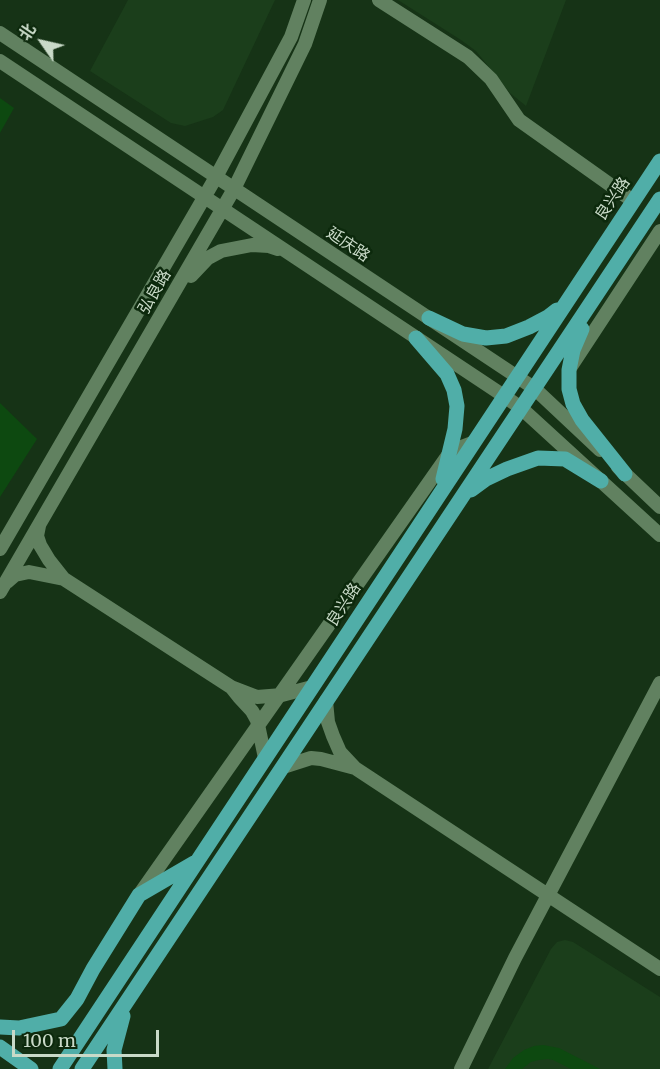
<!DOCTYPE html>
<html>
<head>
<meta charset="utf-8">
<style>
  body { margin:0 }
  #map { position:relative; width:660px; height:1069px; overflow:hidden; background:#163316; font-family:Merriweather,"Noto Sans SC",serif }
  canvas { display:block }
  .north { position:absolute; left:12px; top:12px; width:60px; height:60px; -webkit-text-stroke:4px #0c290c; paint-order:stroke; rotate:304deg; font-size:16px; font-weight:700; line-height:24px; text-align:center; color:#c9dac8 }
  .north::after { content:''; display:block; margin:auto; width:21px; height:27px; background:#c9dac8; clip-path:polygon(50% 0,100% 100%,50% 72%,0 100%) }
  .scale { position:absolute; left:12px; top:1030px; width:147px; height:27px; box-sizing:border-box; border:3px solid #c9dac8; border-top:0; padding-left:8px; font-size:18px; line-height:21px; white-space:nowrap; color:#c9dac8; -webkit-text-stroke:4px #0c290c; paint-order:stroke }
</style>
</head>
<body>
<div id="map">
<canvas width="660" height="1069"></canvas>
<div class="north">北</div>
<div class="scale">100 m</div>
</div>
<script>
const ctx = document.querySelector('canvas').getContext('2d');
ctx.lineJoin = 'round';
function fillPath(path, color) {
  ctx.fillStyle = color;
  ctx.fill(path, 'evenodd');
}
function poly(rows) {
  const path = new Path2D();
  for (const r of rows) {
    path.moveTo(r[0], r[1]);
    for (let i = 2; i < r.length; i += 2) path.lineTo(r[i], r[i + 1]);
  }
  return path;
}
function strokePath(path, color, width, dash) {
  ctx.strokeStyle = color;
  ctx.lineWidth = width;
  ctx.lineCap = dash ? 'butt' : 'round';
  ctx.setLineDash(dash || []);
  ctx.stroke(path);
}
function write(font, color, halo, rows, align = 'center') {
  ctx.font = font + ' Merriweather,"Noto Sans SC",serif';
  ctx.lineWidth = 5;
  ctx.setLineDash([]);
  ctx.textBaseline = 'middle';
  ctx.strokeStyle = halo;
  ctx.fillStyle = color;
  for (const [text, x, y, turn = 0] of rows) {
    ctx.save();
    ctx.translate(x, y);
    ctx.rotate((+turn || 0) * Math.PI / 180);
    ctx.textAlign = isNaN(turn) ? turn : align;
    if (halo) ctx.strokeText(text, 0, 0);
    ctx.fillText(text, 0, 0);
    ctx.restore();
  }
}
const built = poly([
  [128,0,275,0,223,110,213,117,185,126,171,123,90,71],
  [398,0,566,0,526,106,510,93,476,51,461,40],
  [565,940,573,942,660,997,660,1069,488,1069,551,949,557,942]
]);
const green = poly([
  [0,98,14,108,0,133],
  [0,403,37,439,0,497],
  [543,1045,559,1048,600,1069,571,1069,553,1060,548,1059,539,1060,531,1062,522,1069,505,1069,513,1058,524,1050,534,1046]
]);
const minor = poly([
  [379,0,468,57,491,79,519,120,633,201],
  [0,33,534,388,600,450],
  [0,61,504,396,521,408,660,535],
  [191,276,208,258,221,251,252,245,269,246,278,249],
  [570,368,660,231],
  [618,467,660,507],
  [0,549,216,177,291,37,304,0],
  [64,579,231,687],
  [7,582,15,575,29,572,64,579,49,560,40,545,37,536,39,526],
  [0,592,234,189,305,44,320,0],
  [265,758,257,720,252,711,239,697,231,687,257,697,282,695,312,687],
  [283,767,311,758,321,759,355,768,340,752,333,736,328,722,326,701],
  [355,768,660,969],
  [139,895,451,451,472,443],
  [461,1069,515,958,660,683]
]);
const major = poly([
  [429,318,463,334,486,338,506,336,529,327,548,317,557,310],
  [582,329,573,350,569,370,569,389,573,404,582,420,625,474],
  [416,338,447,374,454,390,457,406,455,429,443,479],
  [471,490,486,479,507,469,538,458,565,459,601,481],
  [0,1027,19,1028,61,1019,77,999,93,969,139,895,194,863],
  [0,1047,31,1069],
  [60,1069,660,161],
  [82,1069,660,199],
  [115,1069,114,1050,123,1016]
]);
const streetNames = [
  ["良兴路",613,199,-56],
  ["延庆路",348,245,34],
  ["弘良路",155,292,-60],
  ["良兴路",344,605,-57]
];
fillPath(built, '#1b3e1b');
fillPath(green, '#0d4910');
strokePath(minor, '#618160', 14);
strokePath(major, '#50aea8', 15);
write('16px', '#c9dac8', '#0c290c', streetNames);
</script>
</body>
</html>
